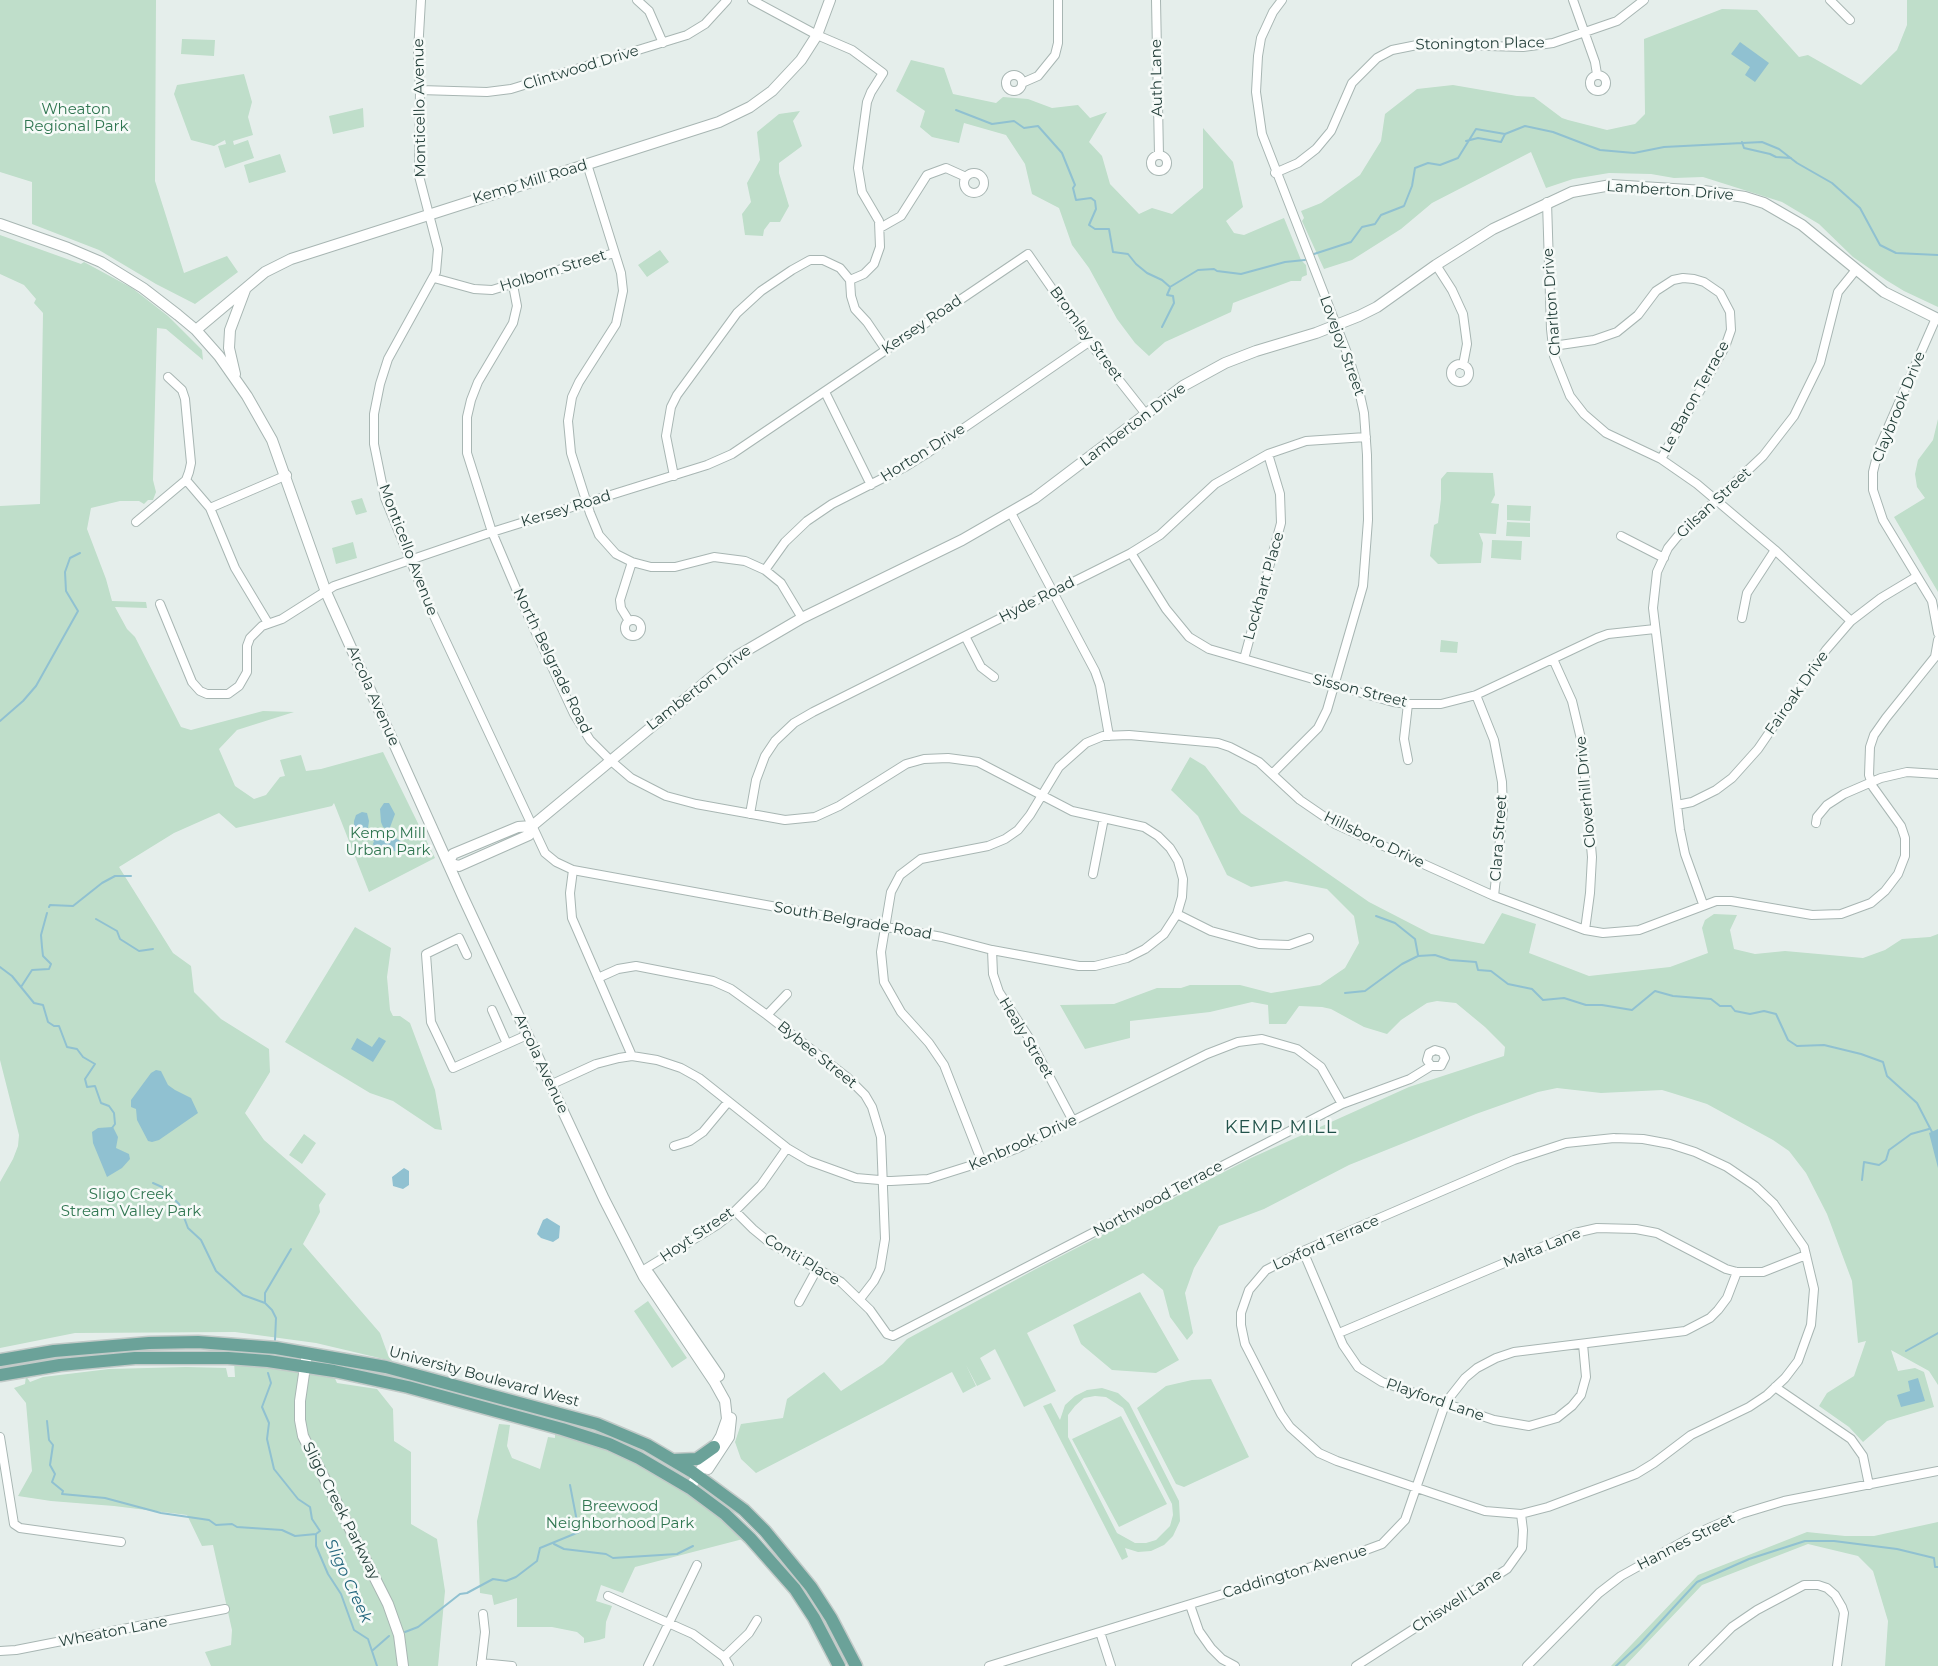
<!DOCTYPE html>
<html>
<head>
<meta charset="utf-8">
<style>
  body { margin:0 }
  canvas { display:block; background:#e5eeeb }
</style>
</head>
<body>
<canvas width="1938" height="1666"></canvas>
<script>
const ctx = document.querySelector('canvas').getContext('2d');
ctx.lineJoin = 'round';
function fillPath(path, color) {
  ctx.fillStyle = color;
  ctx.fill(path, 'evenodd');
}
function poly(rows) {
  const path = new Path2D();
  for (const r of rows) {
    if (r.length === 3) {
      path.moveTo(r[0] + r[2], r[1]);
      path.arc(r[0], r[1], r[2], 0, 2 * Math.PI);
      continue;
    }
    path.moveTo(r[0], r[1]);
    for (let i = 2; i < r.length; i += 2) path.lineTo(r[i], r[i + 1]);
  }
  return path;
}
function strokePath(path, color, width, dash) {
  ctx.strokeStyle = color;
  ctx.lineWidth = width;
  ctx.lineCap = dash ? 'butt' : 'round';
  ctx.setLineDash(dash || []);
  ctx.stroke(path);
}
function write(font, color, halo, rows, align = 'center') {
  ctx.font = font + ' Montserrat,sans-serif';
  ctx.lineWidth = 5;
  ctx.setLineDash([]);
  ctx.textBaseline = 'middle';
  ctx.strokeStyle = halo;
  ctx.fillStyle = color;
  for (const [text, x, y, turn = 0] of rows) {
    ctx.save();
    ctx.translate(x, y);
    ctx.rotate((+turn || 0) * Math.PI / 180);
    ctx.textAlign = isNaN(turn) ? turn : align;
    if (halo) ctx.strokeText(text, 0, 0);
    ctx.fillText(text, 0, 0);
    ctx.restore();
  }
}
const green = poly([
  [0,0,156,0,155,181,184,273,227,256,238,272,195,304,156,284,99,250,32,224,32,182,0,172],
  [1907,0,1938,0,1938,307,1904,291,1886,280,1853,257,1819,224,1782,202,1703,177,1674,178,1651,174,1609,173,1573,179,1546,188,1531,152,1432,203,1401,229,1352,260,1324,269,1302,221,1304,218,1301,211,1321,203,1360,175,1381,141,1385,114,1417,89,1453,85,1517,96,1534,97,1562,118,1568,120,1607,130,1635,124,1645,114,1644,39,1722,9,1757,10,1799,57,1808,55,1861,85,1897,50,1907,25],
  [182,39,215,40,214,56,181,54],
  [911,60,944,68,953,94,996,103,1003,97,1028,99,1052,108,1078,105,1090,118,1107,112,1089,142,1102,156,1110,184,1139,214,1152,208,1172,214,1203,188,1203,128,1233,162,1243,207,1226,221,1234,233,1244,235,1284,218,1301,260,1306,265,1307,275,1302,277,1301,281,1291,281,1233,303,1231,312,1165,342,1149,356,1135,343,1117,319,1089,268,1072,245,1059,208,1032,194,1025,164,1006,135,964,123,959,143,932,137,920,127,925,111,896,91],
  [244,74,252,102,248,117,253,135,233,141,234,145,248,140,254,158,225,168,218,146,226,144,225,140,214,146,191,140,174,94,177,85],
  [363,108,364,127,333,134,329,116],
  [800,111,793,121,802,146,779,163,779,173,789,206,780,222,770,222,764,230,763,236,745,235,742,214,751,202,747,183,760,160,757,132,779,114],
  [280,154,286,172,249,183,244,165],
  [0,235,81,264,84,262,132,288,168,316,202,350,203,360,166,329,157,328,153,480,156,492,153,500,148,500,144,504,139,501,120,501,91,508,87,529,106,579,112,601,146,602,147,608,115,607,127,629,135,637,181,727,191,730,263,711,294,712,237,730,219,749,235,786,254,799,266,795,280,777,285,776,280,760,301,755,306,771,321,769,383,752,435,858,369,892,334,803,332,806,236,828,219,813,174,833,119,867,173,953,191,966,194,992,221,1019,269,1049,270,1072,245,1113,264,1140,326,1194,319,1205,320,1212,303,1244,380,1333,388,1355,392,1361,316,1343,235,1332,75,1333,0,1348,0,1182,13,1159,18,1146,19,1135,0,1060,0,506,40,504,43,313,34,303,36,299,24,285,0,274],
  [660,250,669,262,647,277,638,265],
  [1938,419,1938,592,1894,517,1925,498,1917,487,1915,474,1918,460,1933,440],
  [1447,472,1493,473,1495,495,1491,503,1499,504,1496,534,1479,533,1483,543,1481,563,1438,564,1430,556,1434,525,1438,523,1441,499,1441,479],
  [362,498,367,512,356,515,351,501],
  [1507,505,1531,506,1530,521,1507,520],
  [1507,522,1530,523,1530,537,1506,536],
  [1492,540,1522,541,1521,560,1491,558],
  [353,542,357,558,336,564,332,548],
  [1441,640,1458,642,1457,653,1440,652],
  [1190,757,1205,766,1241,813,1369,902,1431,934,1484,944,1502,913,1536,924,1529,953,1589,976,1670,967,1708,953,1702,928,1705,920,1714,914,1737,915,1730,930,1734,949,1755,954,1785,951,1863,958,1885,950,1902,939,1930,937,1938,934,1938,1385,1929,1371,1891,1350,1898,1371,1915,1368,1924,1372,1934,1407,1887,1421,1863,1442,1849,1427,1819,1406,1827,1393,1854,1376,1866,1341,1858,1343,1852,1281,1827,1214,1806,1173,1789,1151,1773,1140,1707,1104,1672,1093,1662,1090,1601,1093,1557,1088,1538,1092,1476,1114,1349,1165,1264,1209,1219,1226,1194,1268,1185,1293,1193,1333,1187,1340,1170,1317,1163,1290,1143,1273,1027,1333,1056,1391,1024,1407,995,1349,980,1358,991,1379,977,1386,966,1365,976,1386,963,1393,952,1372,756,1473,741,1459,735,1442,741,1424,783,1418,787,1399,824,1372,841,1391,883,1364,907,1339,1034,1270,1251,1158,1409,1087,1504,1056,1505,1047,1485,1027,1456,1003,1437,1001,1427,1003,1401,1020,1387,1034,1364,1027,1331,1009,1322,1007,1299,1006,1286,1024,1269,1024,1268,1005,1252,1002,1210,1012,1130,1021,1130,1038,1085,1049,1060,1005,1114,1004,1157,988,1181,988,1190,985,1240,985,1271,993,1320,985,1345,968,1359,943,1354,916,1327,889,1286,881,1251,887,1227,875,1198,816,1171,790],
  [355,927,391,948,387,977,390,1010,393,1016,400,1016,410,1023,435,1090,442,1130,435,1129,393,1101,370,1093,285,1042],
  [304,1134,316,1143,302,1164,289,1155],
  [1140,1292,1179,1360,1156,1373,1112,1370,1081,1344,1073,1325],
  [648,1301,687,1358,672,1368,634,1311],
  [217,1337,245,1342,329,1365,337,1383,377,1389,393,1409,394,1441,411,1452,411,1524,437,1539,445,1591,438,1666,211,1666,205,1652,231,1645,232,1630,213,1545,202,1546,187,1515,114,1506,51,1501,18,1496,32,1471,26,1403,14,1388,25,1384,26,1376,30,1382,43,1377,109,1369,186,1367,226,1368,228,1377,235,1377,234,1362],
  [1211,1379,1249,1457,1184,1487,1176,1484,1137,1408,1166,1386,1192,1380],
  [1102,1388,1118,1393,1129,1403,1179,1501,1180,1521,1173,1536,1164,1545,1151,1551,1138,1552,1125,1548,1128,1557,1122,1560,1043,1406,1051,1403,1060,1420,1065,1405,1075,1396,1087,1390],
  [1095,1396,1106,1397,1123,1408,1172,1504,1173,1515,1170,1526,1156,1540,1146,1543,1135,1543,1117,1533,1068,1437,1068,1415,1075,1406,1084,1398],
  [1121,1416,1167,1504,1119,1527,1072,1439],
  [499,1424,510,1425,507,1446,512,1458,540,1469,548,1437,555,1438,555,1433,592,1445,632,1461,676,1485,711,1510,743,1539,635,1567,623,1593,601,1585,596,1601,612,1606,606,1622,605,1638,599,1640,584,1643,584,1638,577,1632,552,1627,517,1627,517,1598,494,1605,492,1595,480,1593,477,1521],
  [1938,1522,1938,1666,1885,1666,1888,1621,1873,1571,1858,1556,1808,1544,1702,1585,1625,1666,1611,1666,1698,1575,1807,1532,1845,1536,1874,1536]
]);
const water = poly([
  [1740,42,1769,63,1755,82,1745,75,1750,67,1731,54],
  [384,803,389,803,395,814,389,830,383,827,381,822,380,809],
  [362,812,367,813,369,821,368,828,360,833,354,826,354,821,356,815],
  [387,833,407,845,402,854,389,849,377,851,374,848,373,843,376,840,386,840],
  [379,1037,386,1041,373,1062,351,1049,357,1038,372,1047],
  [156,1070,161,1071,168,1085,175,1090,191,1098,198,1113,159,1140,152,1142,148,1141,137,1120,136,1109,131,1107,131,1100,151,1073],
  [113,1127,118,1137,116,1148,129,1154,130,1159,122,1168,107,1177,93,1143,92,1132,98,1128],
  [1938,1129,1938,1168,1929,1133],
  [404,1168,409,1171,409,1185,403,1189,393,1186,392,1177],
  [547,1218,560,1226,559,1238,553,1242,541,1238,537,1234,543,1220],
  [1918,1378,1925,1401,1901,1407,1897,1395,1910,1391,1908,1381]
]);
const stream = poly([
  [956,110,992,124,1014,121,1024,128,1038,126,1062,153,1075,185,1073,188,1076,200,1091,198,1095,201,1096,209,1089,225,1095,229,1109,229,1113,252,1128,254,1136,264,1147,273,1162,280,1170,287,1198,270,1214,269,1217,271,1241,274,1285,262,1305,260],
  [1466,141,1478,138,1501,142,1505,134],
  [1742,142,1744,148,1770,154,1776,157,1791,158],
  [1314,254,1351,242,1362,227,1375,224,1381,215,1404,206,1412,186,1415,168,1428,163,1440,165,1458,158,1476,129,1505,134,1525,126,1553,132,1600,150,1634,153,1664,147,1762,142,1779,149,1797,163,1832,183,1860,208,1880,245,1896,253,1938,255],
  [1162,327,1174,303,1173,296,1167,295,1170,288],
  [0,721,23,701,36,686,78,611,66,591,65,572,70,558,80,553],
  [366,831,376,842],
  [49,907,50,905,73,906,102,883,115,876,131,876],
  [1376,916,1395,923,1415,939,1418,955],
  [96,919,117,931,120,939,139,951,153,949],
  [0,967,12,976,34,1003,43,1005,48,1022,54,1026,59,1026,67,1047,77,1049,83,1057,95,1064,85,1079,87,1087,95,1086,101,1103,109,1106,114,1113,115,1124,112,1128],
  [21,987,32,970,49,969,51,964,43,956,42,947,41,935,47,913],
  [1345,993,1365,991,1402,964,1418,956,1435,955,1450,960,1476,962,1478,970,1491,971,1508,984,1532,989,1543,1000,1564,998,1586,1005,1602,1005,1632,1010,1655,991,1673,996,1711,999,1720,1006,1731,1006,1735,1011,1750,1014,1764,1011,1776,1014,1788,1040,1797,1046,1824,1045,1861,1054,1883,1062,1887,1076,1917,1103,1932,1132],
  [1862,1180,1864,1162,1879,1165,1886,1160,1889,1150,1911,1134,1929,1129],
  [153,1183,162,1187,179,1204,188,1228,201,1240,216,1271,243,1295,265,1303,272,1310,276,1318,275,1340],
  [265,1302,265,1293,291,1249],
  [1906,1351,1938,1333],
  [268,1373,271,1383,262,1407,269,1423,267,1439,274,1469,298,1499,310,1507,312,1519,320,1531,316,1534,316,1546,328,1574,341,1594,354,1630,368,1639,377,1666],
  [574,1407,577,1397],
  [47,1421,49,1440,53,1445,50,1465,55,1474,52,1482,63,1491,62,1494,105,1498,161,1513,209,1520,216,1525,232,1524,237,1527,282,1530,295,1536,316,1534],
  [554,1544,564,1549,606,1554,613,1558,677,1554,693,1546],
  [405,1632,418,1627,460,1594,467,1593,493,1579,506,1581,516,1577,537,1561,540,1548,579,1532,570,1485],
  [373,1650,389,1636],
  [1616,1666,1640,1644,1697,1582,1749,1559,1805,1541,1834,1541,1897,1549,1934,1558,1935,1567,1938,1567]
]);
const minor = poly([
  [421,0,418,52,420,90,419,176,438,249,436,272,388,359,380,384,374,414,374,444,385,498,427,601,545,853,556,862,573,870,942,937,992,950,1079,966,1095,966,1127,958,1145,949,1164,934,1177,914,1182,897,1183,879,1178,861,1170,848,1158,836,1144,827,1072,811,978,762,948,758,924,759,906,764,839,806,815,817,785,820,696,804,666,796,631,778,610,760,590,740,574,714,523,605,492,532,467,453,467,417,471,400,478,382,513,323,517,306,513,285],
  [637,0,649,11,663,43],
  [752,0,817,35,852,50,883,73,871,92,867,102,858,168,862,192,879,221,880,247,874,264,864,274,850,280],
  [1156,0,1159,155],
  [1573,0,1595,62,1597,74],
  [1830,0,1850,20],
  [1598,83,8],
  [1014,83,8],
  [1022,83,1038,76,1055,55,1058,43,1058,0],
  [420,90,487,92,511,89,687,35,705,24,727,0],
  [1159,163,8],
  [587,164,621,273,623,291,616,324,579,382,572,397,568,421,571,453,590,513,599,535,616,554,632,562,651,567,675,567,714,557,745,561,765,570,781,583,802,618],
  [1275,173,1298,163,1316,149,1331,131,1352,83,1377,58,1392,50,1422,44,1523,47,1553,43,1617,21,1644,0],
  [974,183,10],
  [1547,202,1551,329,1554,356,1570,396,1584,414,1606,433,1661,459,1697,484,1775,550,1851,621],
  [880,228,901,216,927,175,946,168,966,177],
  [1436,265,1452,290,1463,314,1467,344,1463,365],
  [434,278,474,289,492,290,614,253],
  [1936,318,1879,448,1873,472,1873,490,1883,520,1932,601,1938,633],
  [1553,346,1594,340,1617,332,1638,315,1656,291,1673,280,1683,278,1694,279,1704,282,1720,293,1730,312,1731,330,1725,347,1661,459],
  [1460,373,9],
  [825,392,871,485],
  [674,476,666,436,671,407,677,395,737,313,761,291,792,270,810,260,823,260,840,268,850,280,851,296,855,309,867,322,886,350],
  [186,480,210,508,235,568,268,623],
  [210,508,287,475],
  [1011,513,1095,671,1100,685,1109,736],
  [136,522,186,480,189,472,191,463,185,399,182,390,168,377],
  [1621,536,1664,558],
  [1131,553,1166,609,1189,637,1209,649,1393,702,1408,704,1441,704,1476,695,1597,638,1608,634,1655,629],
  [765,570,785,542,807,521,832,504,905,467,929,452,1089,342],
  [160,604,192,682,200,691,207,694,228,694,239,686,247,672,247,646,250,638,262,626,282,619,334,586,492,532,707,465,732,454,1028,254,1089,342,1145,413],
  [1742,618,1747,593,1775,550],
  [633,628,8],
  [629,621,621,608,620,600,632,562],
  [965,636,981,667,994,677],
  [1244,659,1281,523,1280,494,1268,454],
  [1553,659,1572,701,1582,743,1592,857,1590,893,1585,930],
  [1476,695,1494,740,1502,782,1503,812,1494,896],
  [1408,704,1404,739,1408,760],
  [1273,773,1318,728,1327,710,1363,586,1368,520,1367,455,1364,413,1360,395,1349,358,1262,134,1256,92,1258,56,1261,38,1273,12,1282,0],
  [1677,805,1692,802,1716,790,1732,778,1758,749,1826,650,1851,621,1881,598,1916,577],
  [750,814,756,780,765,756,775,741,794,723,813,712,1131,553,1160,535,1215,484,1268,454,1306,441,1366,437],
  [1816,823,1817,817,1827,805,1844,794,1881,778,1907,772,1938,774],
  [573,870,570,893,572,918,632,1056],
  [1093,874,1104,818],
  [1703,904,1685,854,1680,830,1653,608,1657,572,1668,548,1677,537,1763,456,1794,416,1820,363,1838,292,1855,271],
  [1177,914,1211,931,1259,944,1289,945,1309,938],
  [992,950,993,974,999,992,1029,1038,1073,1121],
  [467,955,459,938,426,954,431,1022,453,1068,507,1044,492,1010],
  [598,978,618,969,636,966,713,981,731,989,767,1015,848,1078,865,1095,872,1107,881,1137,885,1239,880,1269,874,1281,860,1299],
  [767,1015,787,994],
  [507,1044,527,1035],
  [550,1085,596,1064,619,1058,632,1056,657,1060,681,1068,699,1078,787,1148,809,1161,856,1178,891,1181,928,1179,982,1162,1018,1148,1207,1054,1238,1042,1262,1039,1297,1049,1321,1067,1342,1104],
  [1614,1138,1643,1139,1670,1144,1695,1152,1727,1167,1755,1186,1774,1204,1804,1247,1814,1289,1811,1325,1798,1361,1785,1378,1767,1395,1749,1407,1691,1435,1654,1463,1636,1474,1548,1507,1521,1514,1485,1511,1337,1461,1319,1453,1290,1427,1281,1414,1245,1344,1241,1325,1241,1313,1249,1290,1266,1270,1303,1251,1514,1160,1566,1143,1614,1138],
  [674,1146,690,1141,703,1132,728,1102],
  [982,1162,944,1065,929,1043,901,1012,884,982,881,952,891,892,900,875,921,859,988,846,1005,839,1018,830,1030,815,1059,767,1086,743,1103,736,1129,735,1218,743,1230,747,1259,762,1300,800,1335,824,1494,896,1585,930,1603,933,1639,930,1716,901,1731,901,1812,915,1841,914,1871,903,1885,891,1898,874,1905,856,1905,838,1901,826,1873,787,1869,775,1870,747,1874,735,1886,718,1935,657,1938,640],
  [735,1211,753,1229,770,1243,841,1282,870,1310,887,1334,893,1336,1342,1104,1410,1079,1431,1066,1441,1066,1445,1058,1442,1052,1435,1050,1429,1053,1427,1060,1431,1066],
  [1303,1251,1343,1345,1358,1367,1382,1382,1494,1420,1529,1426,1557,1418,1572,1406,1581,1395,1586,1377,1583,1344],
  [642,1271,717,1225,735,1211,761,1185,787,1148],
  [799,1302,817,1269],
  [1339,1333,1575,1233,1597,1228,1636,1229,1657,1233,1726,1269,1737,1272,1763,1272,1806,1255],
  [1775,1387,1851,1439,1863,1456,1869,1485],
  [0,1437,14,1524,20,1528,121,1542],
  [608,1596,693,1634,724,1657,729,1666],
  [1190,1605,1199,1631,1211,1648,1222,1659,1235,1666],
  [1100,1632,1111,1666],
  [0,1651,16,1650,225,1609],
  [724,1657,749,1633,757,1620],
  [481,1663,512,1666],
  [481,1666,485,1632,483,1614],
  [648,1666,697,1565],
  [989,1666,1363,1551,1382,1544,1405,1520,1443,1410,1450,1397,1465,1378,1477,1368,1496,1358,1514,1352,1685,1331,1710,1318,1718,1310,1727,1298,1737,1272],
  [1356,1666,1507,1569,1522,1548,1523,1530,1521,1514],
  [1527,1666,1599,1593,1621,1576,1702,1531,1741,1514,1784,1501,1938,1471],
  [1693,1666,1732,1627,1757,1610,1804,1585,1818,1585,1827,1588,1835,1595,1842,1607,1844,1613,1837,1666]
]);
const tertiary = poly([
  [0,224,68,248,101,262,143,288,178,315,196,330,219,356,247,396,272,440,326,592,463,897,604,1199,644,1277,715,1383,725,1401,727,1419,721,1436,690,1488],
  [196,330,265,272,291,259,719,122,750,107,772,91,801,60,817,35,830,0],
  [235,374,229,348,230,330,245,290],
  [532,826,518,827,453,854,448,863,459,866,529,835,532,826,737,656,802,618,962,540,1035,498,1183,386,1225,363,1256,351,1316,333,1359,316,1377,307,1436,265,1493,229,1572,192,1611,185,1704,191,1745,197,1764,203,1802,225,1884,292,1938,319],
  [643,1271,649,1274,719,1376],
  [306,1360,300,1401,300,1420,303,1436,388,1604,399,1635,403,1666],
  [708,1469,729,1437,731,1418]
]);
const primary = poly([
  [0,1360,54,1351,149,1343,198,1342,276,1348,386,1367,597,1424,647,1445,691,1471,744,1510,765,1531,811,1587,831,1618,856,1666],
  [0,1375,60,1365,135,1358,228,1358,268,1361,334,1371,408,1387,562,1429,609,1444,639,1458,690,1488,725,1514,750,1538,795,1589,814,1618,839,1666],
  [673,1460,697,1459,714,1447]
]);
const streetNames = [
  ["Stonington Place",1480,44,-1],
  ["Clintwood Drive",581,68,-17],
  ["Auth Lane",1157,78,-91],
  ["Monticello Avenue",420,108,-91],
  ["Kemp Mill Road",530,182,-17],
  ["Lamberton Drive",1670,191,4],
  ["Holborn Street",553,271,-17],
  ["Charlton Drive",1552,302,-94],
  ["Kersey Road",922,325,-34],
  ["Bromley Street",1086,334,54],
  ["Lovejoy Street",1342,346,70],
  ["Le Baron Terrace",1695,397,-61],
  ["Claybrook Drive",1899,407,-68],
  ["Lamberton Drive",1133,425,-37],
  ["Horton Drive",923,453,-32],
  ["Gilsan Street",1714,503,-43],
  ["Kersey Road",566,509,-17],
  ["Monticello Avenue",408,550,69],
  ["Lockhart Place",1264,586,-74],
  ["Hyde Road",1037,600,-27],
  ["North Belgrade Road",552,661,64],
  ["Lamberton Drive",699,688,-38],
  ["Sisson Street",1360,691,14],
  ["Fairoak Drive",1797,693,-55],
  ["Arcola Avenue",373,696,66],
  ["Cloverhill Drive",1586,792,-95],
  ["Clara Street",1499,838,-86],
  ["Hillsboro Drive",1374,840,26],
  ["South Belgrade Road",853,921,10],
  ["Healy Street",1026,1038,59],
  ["Bybee Street",817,1055,39],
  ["Arcola Avenue",541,1064,65],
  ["Kenbrook Drive",1023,1143,-24],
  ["Northwood Terrace",1158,1199,-28],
  ["Hoyt Street",697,1235,-34],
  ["Loxford Terrace",1326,1243,-24],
  ["Malta Lane",1542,1248,-22],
  ["Conti Place",802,1260,31],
  ["University Boulevard West",484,1377,15],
  ["Playford Lane",1435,1400,19],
  ["Sligo Creek Parkway",341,1511,63],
  ["Hannes Street",1686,1542,-27],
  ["Caddington Avenue",1295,1572,-17],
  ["Chiswell Lane",1457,1601,-33],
  ["Wheaton Lane",113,1632,-11]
];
const parkNames = [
  ["Wheaton",76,110],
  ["Regional Park",76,127],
  ["Kemp Mill",388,834],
  ["Urban Park",388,851],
  ["Sligo Creek",131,1195],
  ["Stream Valley Park",131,1212],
  ["Breewood",620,1507],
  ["Neighborhood Park",620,1524]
];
const waterNames = [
  ["Sligo Creek",348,1581,65]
];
const quarterNames = [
  ["KEMP MILL",1281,1128]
];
fillPath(green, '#bfdeca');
fillPath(water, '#90c1d1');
strokePath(stream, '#90c1d1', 2);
strokePath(minor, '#a8b6b3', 10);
strokePath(tertiary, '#a8b6b3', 12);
strokePath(primary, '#c2cac8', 15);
strokePath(minor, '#fff', 8);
strokePath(tertiary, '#fff', 10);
strokePath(primary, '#6ba299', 12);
write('15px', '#25403b', '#f6faf8', streetNames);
write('15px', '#307651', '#f6faf8', parkNames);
write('italic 16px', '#20647b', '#f6faf8', waterNames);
ctx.letterSpacing = '1px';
write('18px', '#21524a', '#f6faf8', quarterNames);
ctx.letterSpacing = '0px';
</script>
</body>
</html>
